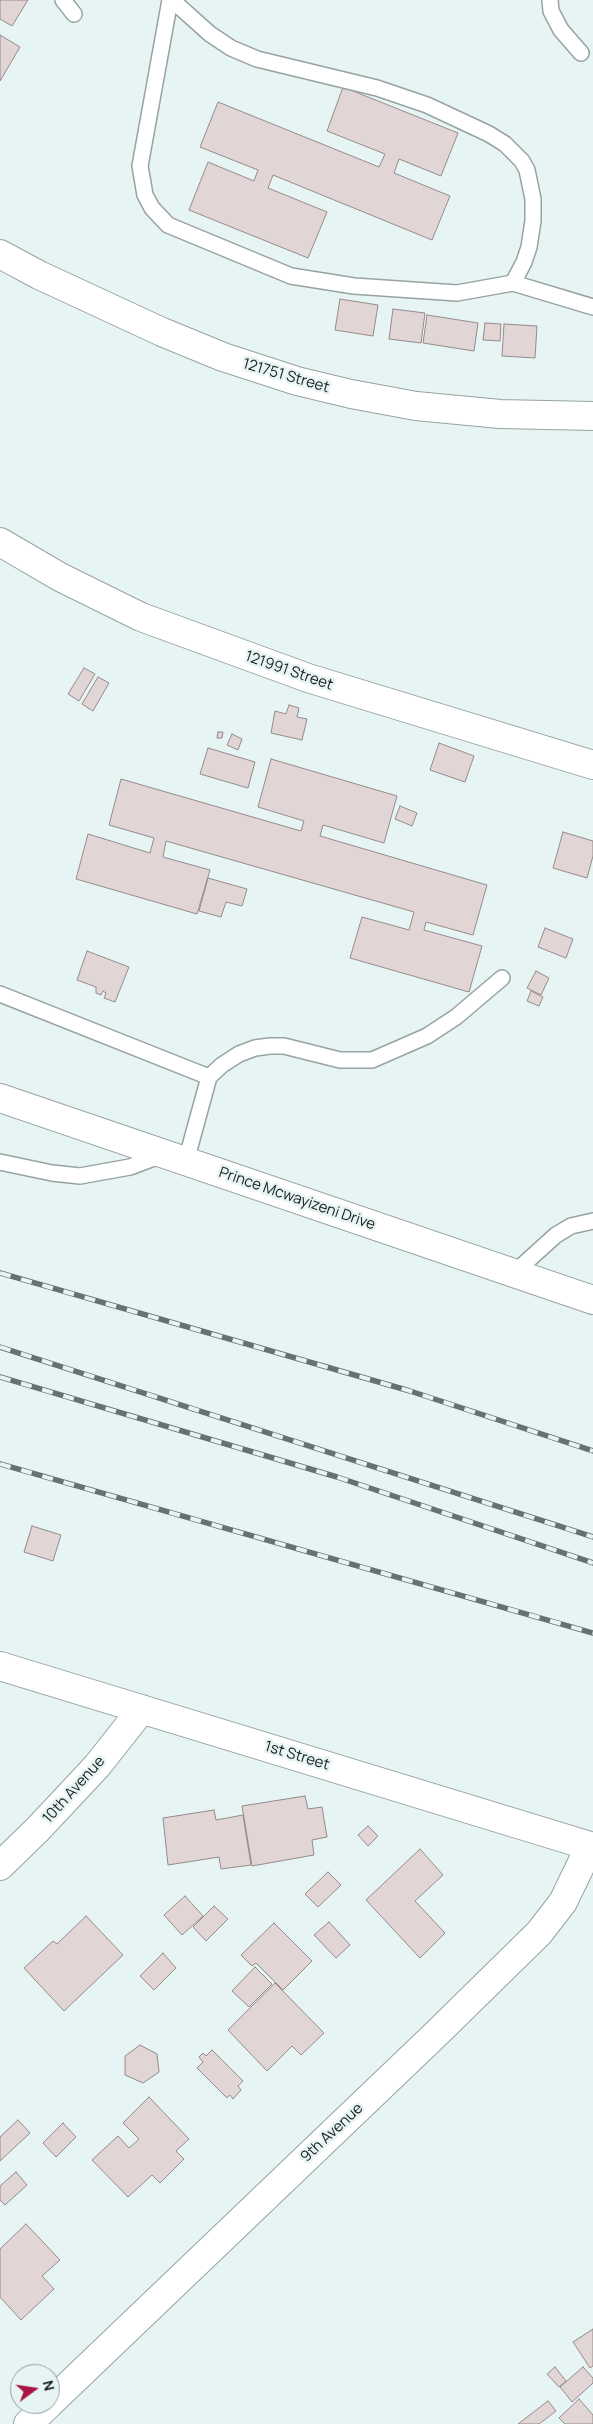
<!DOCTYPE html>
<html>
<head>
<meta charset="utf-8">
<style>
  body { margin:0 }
  #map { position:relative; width:593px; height:2424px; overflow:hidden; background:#e7f4f4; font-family:Manrope,sans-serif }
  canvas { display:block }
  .north { position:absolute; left:10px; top:2364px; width:50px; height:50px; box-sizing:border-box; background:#e7f4f4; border:1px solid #959f9f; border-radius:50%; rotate:76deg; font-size:14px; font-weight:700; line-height:20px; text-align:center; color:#1a1f1f }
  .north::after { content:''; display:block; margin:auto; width:18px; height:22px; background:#aa1542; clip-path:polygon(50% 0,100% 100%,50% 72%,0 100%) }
</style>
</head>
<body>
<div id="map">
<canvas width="593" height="2424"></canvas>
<div class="north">N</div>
</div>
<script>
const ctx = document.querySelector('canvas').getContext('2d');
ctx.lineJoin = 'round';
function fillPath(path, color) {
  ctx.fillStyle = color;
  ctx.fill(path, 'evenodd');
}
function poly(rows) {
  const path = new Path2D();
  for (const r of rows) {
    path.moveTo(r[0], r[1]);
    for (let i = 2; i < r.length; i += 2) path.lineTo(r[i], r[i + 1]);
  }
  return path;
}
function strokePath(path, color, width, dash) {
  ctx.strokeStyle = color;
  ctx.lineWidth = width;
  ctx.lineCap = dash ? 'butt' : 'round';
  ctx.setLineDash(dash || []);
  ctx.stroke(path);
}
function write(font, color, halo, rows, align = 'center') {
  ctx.font = font + ' Manrope,sans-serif';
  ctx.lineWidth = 5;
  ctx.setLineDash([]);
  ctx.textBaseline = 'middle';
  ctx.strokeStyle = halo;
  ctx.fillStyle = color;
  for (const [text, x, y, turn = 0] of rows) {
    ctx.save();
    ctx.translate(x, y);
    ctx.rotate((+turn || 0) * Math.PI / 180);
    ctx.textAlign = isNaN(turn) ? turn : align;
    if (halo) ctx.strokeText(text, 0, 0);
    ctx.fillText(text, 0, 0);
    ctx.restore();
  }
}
const building = poly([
  [0,0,28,0,12,26,0,19,0,0],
  [0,35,20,47,0,81,0,35],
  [343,87,458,133,441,176,399,159,394,173,450,196,432,240,273,175,268,188,327,212,308,258,189,210,208,162,254,181,258,170,200,147,218,102,379,167,385,154,327,131,343,87],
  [340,299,378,305,373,336,335,330,340,299],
  [393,309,425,313,421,343,389,339,393,309],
  [427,315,478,323,474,351,423,343,427,315],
  [485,323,501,324,500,341,483,340,485,323],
  [504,324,537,326,535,358,502,356,504,324],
  [84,668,95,674,79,701,68,694,84,668],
  [98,677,109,683,93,711,82,704,98,677],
  [289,705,299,708,297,717,307,719,302,740,271,733,275,711,286,714,289,705],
  [218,732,223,732,222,738,217,738,218,732],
  [232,734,242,739,238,750,227,745,232,734],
  [439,743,474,756,465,782,430,770,439,743],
  [208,748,255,762,248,788,200,774,208,748],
  [271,759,397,796,384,843,323,825,320,836,487,885,473,935,426,922,424,930,482,946,469,992,350,958,362,917,409,930,414,912,166,841,163,857,210,870,197,914,76,879,88,834,150,853,154,838,109,825,121,779,301,831,304,821,258,807,271,759],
  [400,806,417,813,412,826,395,819,400,806],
  [563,832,593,841,593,856,587,878,553,868,563,832],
  [208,878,247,889,242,906,226,902,221,917,199,911,208,878],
  [545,928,573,939,566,958,538,947,545,928],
  [87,951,129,967,115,1002,104,998,106,993,103,991,101,995,96,993,96,987,77,980,87,951],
  [536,971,549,978,541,995,527,988,536,971],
  [531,991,543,997,539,1006,527,1001,531,991],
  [32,1526,61,1535,53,1561,24,1552,32,1526],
  [305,1796,308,1809,322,1807,327,1837,312,1840,314,1855,252,1866,242,1806,305,1796],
  [214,1810,216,1820,243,1815,251,1865,221,1869,219,1857,168,1865,163,1818,214,1810],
  [368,1826,378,1836,368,1846,358,1835,368,1826],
  [420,1849,443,1875,415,1901,445,1933,420,1958,366,1900,420,1849],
  [328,1872,341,1885,318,1907,305,1894,328,1872],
  [185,1896,203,1916,182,1935,164,1915,185,1896],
  [214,1906,228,1919,206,1941,193,1927,214,1906],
  [86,1916,123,1955,64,2011,24,1968,53,1941,57,1944,86,1916],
  [329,1922,350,1945,336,1958,314,1935,329,1922],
  [274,1923,312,1961,283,1990,256,1963,252,1966,241,1955,274,1923],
  [163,1953,176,1968,154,1990,140,1976,163,1953],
  [255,1967,272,1984,249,2007,232,1991,255,1967],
  [275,1983,324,2033,301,2055,292,2046,267,2071,228,2030,275,1983],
  [140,2045,157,2054,159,2072,143,2083,125,2075,125,2056,140,2045],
  [212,2050,243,2081,238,2086,241,2090,233,2099,230,2095,227,2098,197,2068,203,2062,199,2057,203,2053,206,2056,212,2050],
  [149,2097,189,2139,176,2151,184,2159,160,2183,152,2175,128,2197,92,2160,118,2136,129,2148,139,2139,123,2123,149,2097],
  [18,2120,30,2133,0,2161,0,2137,18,2120],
  [63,2123,76,2137,56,2157,43,2143,63,2123],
  [16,2172,27,2185,5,2205,0,2200,0,2186,16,2172],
  [26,2224,60,2260,42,2276,54,2289,21,2320,0,2297,0,2249,26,2224],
  [593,2329,593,2366,590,2368,573,2342,593,2329],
  [555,2367,566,2381,559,2387,547,2374,555,2367],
  [583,2367,593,2378,593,2383,572,2402,560,2387,583,2367],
  [579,2399,593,2415,593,2424,565,2424,559,2418,579,2399],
  [548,2401,556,2411,539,2424,518,2424,548,2401]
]);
const lane = poly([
  [63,0,74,14],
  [170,0,140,166,145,195,152,208,168,225,291,276,354,286,457,293,513,283,524,262,529,247,533,221,533,199,527,170,522,161,505,144,489,134,427,105,377,88,257,59,231,48,210,34,172,0],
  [550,0,551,11,561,30,581,53],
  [513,283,593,307],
  [0,994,209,1077,186,1161],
  [209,1077,222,1065,239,1054,255,1048,270,1046,284,1046,340,1060,372,1060,427,1036,456,1017,502,978],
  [0,1162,52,1173,80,1176,130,1167,162,1155],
  [514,1273,556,1235,571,1226,593,1221]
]);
const street = poly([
  [0,254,39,275,162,332,223,357,297,381,351,394,416,406,500,414,593,416],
  [0,542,60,577,141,617,308,678,593,765],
  [0,1666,593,1847],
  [0,1866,38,1829,97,1766,142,1709],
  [50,2403,435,2035,539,1933,563,1902,590,1846],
  [28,2424,49,2404]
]);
const secondary = poly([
  [0,1098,593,1300]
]);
const rail = poly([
  [0,1273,410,1391,593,1451],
  [0,1347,593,1537],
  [0,1377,337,1477,593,1563],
  [0,1464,593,1633]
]);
const streetNames = [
  ["121751 Street",286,376,16],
  ["121991 Street",289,671,19],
  ["Prince Mcwayizeni Drive",297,1199,19],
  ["1st Street",297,1756,17],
  ["10th Avenue",74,1790,-48],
  ["9th Avenue",332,2133,-43]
];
fillPath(building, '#e2d5d6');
strokePath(building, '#958a8b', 1);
strokePath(lane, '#97a3a2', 18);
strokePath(street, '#97a3a2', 30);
strokePath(secondary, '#97a3a2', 30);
strokePath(lane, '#fff', 15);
strokePath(street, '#fff', 28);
strokePath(secondary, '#fff', 28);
strokePath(rail, '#687070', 5.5);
strokePath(rail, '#e7f4f4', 4, [11]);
write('15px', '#1a1f1f', '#e7f4f4', streetNames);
</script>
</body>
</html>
